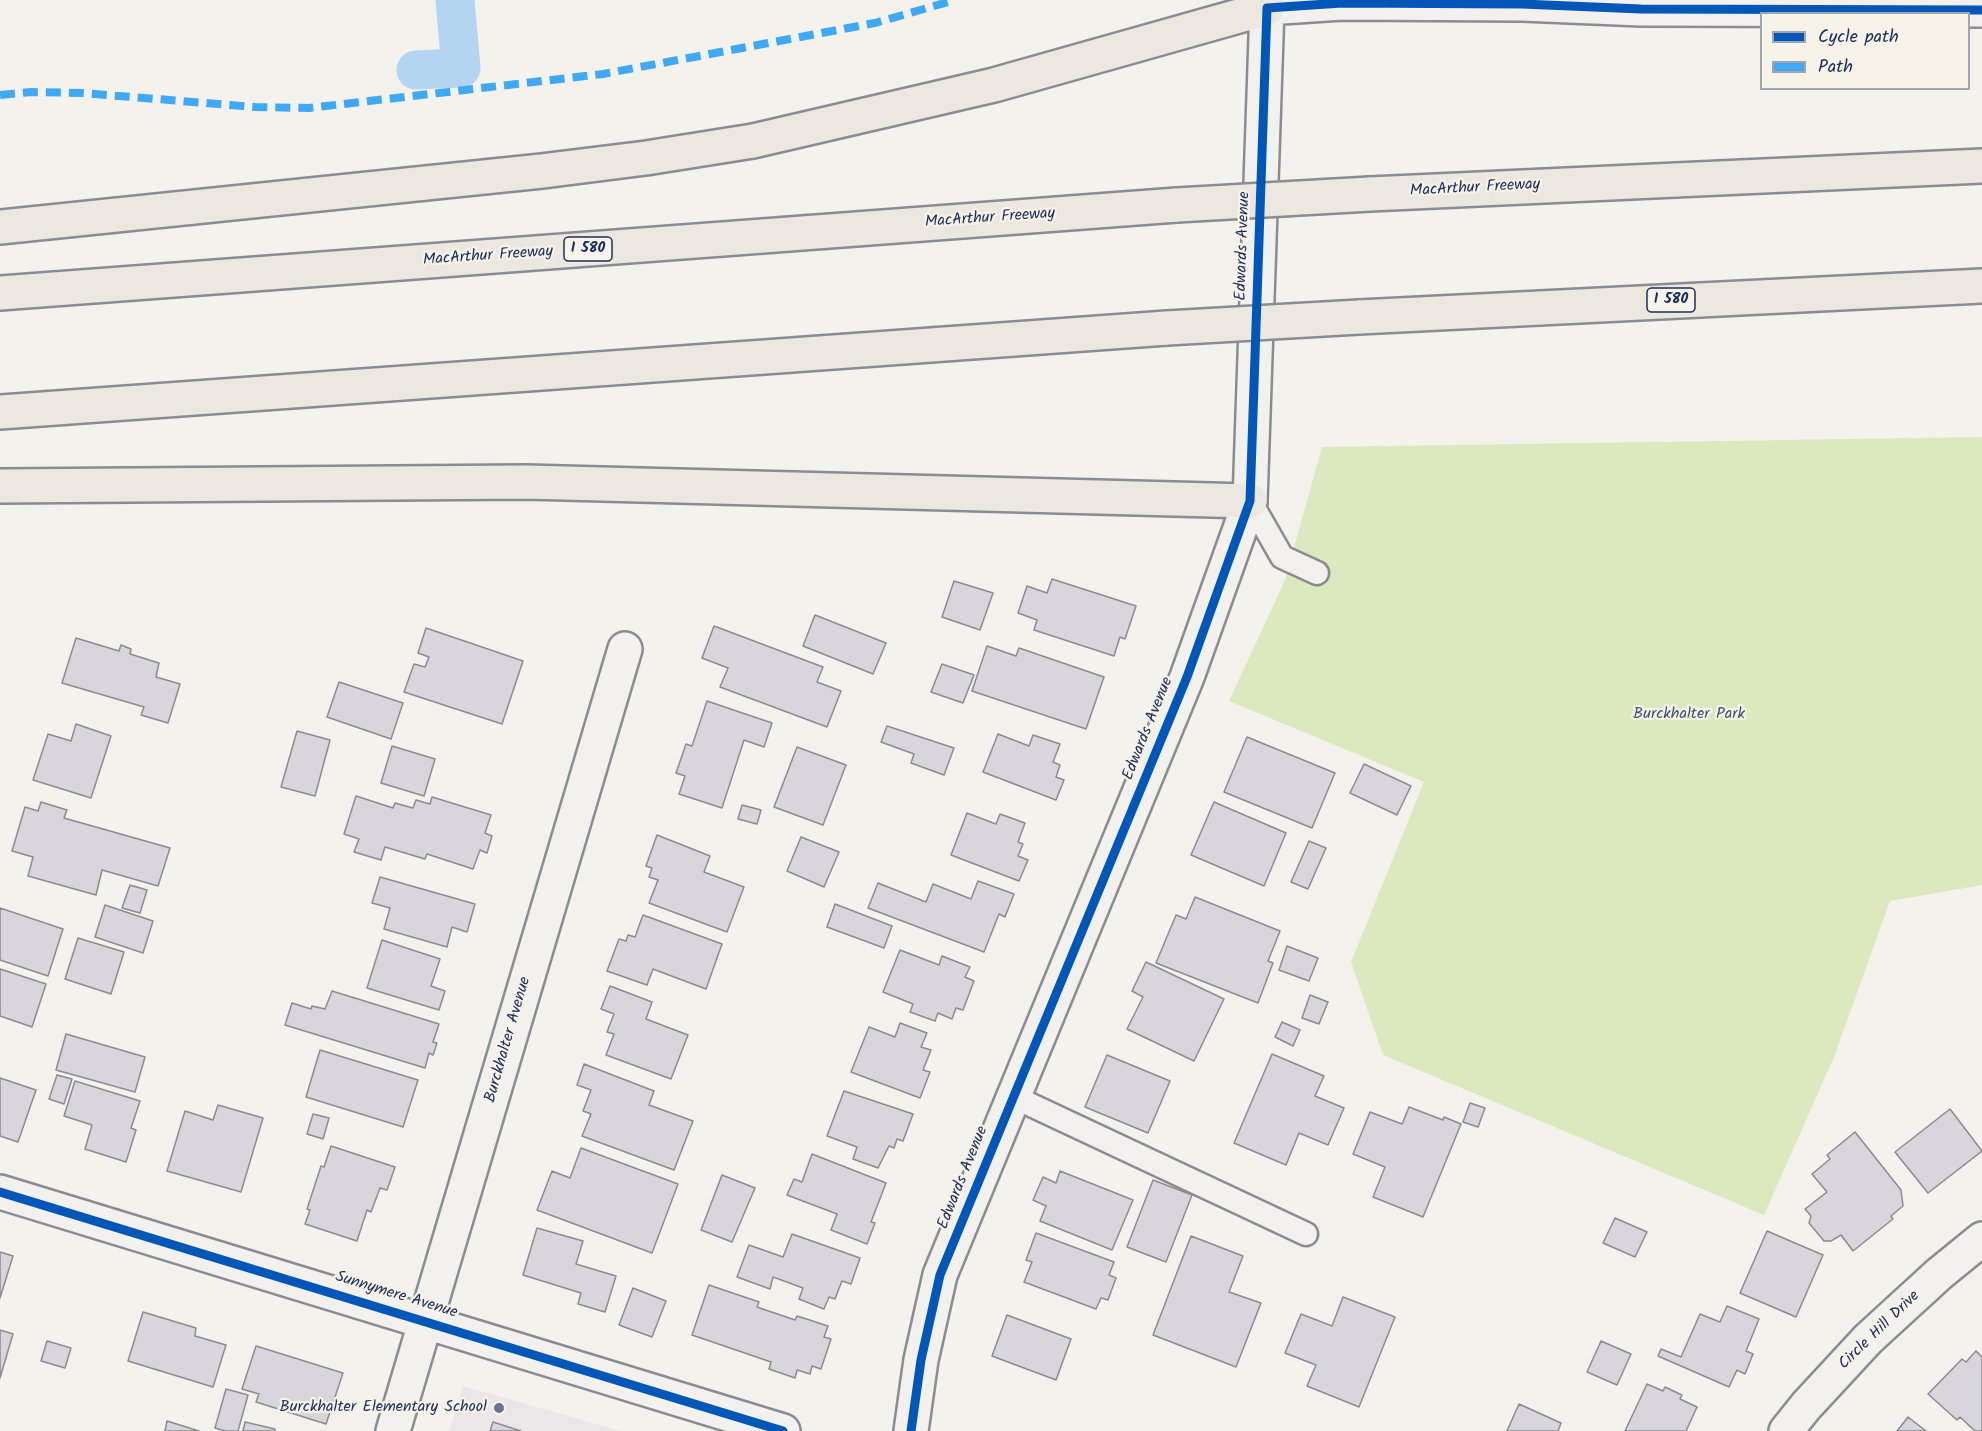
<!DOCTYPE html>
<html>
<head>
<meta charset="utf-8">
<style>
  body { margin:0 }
  #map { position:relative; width:1982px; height:1431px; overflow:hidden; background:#f4f2ec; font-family:Kalam,sans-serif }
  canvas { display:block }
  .legend { position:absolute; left:1760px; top:12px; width:210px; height:78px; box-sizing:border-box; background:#f7f3e8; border:2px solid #9fa5b1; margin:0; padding:8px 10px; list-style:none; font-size:18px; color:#1b2f5e }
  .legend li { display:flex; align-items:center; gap:12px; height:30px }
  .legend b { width:30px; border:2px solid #9fa5b1 }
</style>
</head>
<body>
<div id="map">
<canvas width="1982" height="1431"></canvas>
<ul class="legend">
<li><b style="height:8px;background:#0057b8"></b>Cycle path</li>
<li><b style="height:8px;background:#3fa9f5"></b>Path</li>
</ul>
</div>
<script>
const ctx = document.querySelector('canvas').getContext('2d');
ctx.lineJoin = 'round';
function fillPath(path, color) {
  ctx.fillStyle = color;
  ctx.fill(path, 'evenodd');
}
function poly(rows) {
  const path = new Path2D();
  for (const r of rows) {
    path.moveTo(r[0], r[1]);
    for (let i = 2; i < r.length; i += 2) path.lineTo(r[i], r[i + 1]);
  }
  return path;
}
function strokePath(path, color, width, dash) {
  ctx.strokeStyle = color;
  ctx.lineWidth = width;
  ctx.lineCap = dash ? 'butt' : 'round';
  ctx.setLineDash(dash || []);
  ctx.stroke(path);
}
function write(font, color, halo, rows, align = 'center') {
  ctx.font = font + ' Kalam,sans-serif';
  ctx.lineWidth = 4.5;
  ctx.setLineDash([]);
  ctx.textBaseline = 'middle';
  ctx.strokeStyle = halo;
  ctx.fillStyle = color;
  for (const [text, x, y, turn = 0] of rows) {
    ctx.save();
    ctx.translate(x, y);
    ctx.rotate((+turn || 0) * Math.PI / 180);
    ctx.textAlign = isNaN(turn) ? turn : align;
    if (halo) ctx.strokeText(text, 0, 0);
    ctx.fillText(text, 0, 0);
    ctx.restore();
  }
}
const built = poly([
  [463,1386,621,1431,449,1431]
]);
const green = poly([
  [1982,437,1982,885,1890,901,1834,1057,1764,1215,1383,1055,1351,962,1424,782,1229,701,1285,580,1322,447]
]);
const canal = poly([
  [416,70,461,68,455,0]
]);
const building = poly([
  [1052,579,1136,606,1125,639,1120,637,1114,656,1034,630,1037,620,1018,613,1027,586,1047,593,1052,579],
  [954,581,993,593,980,630,942,617,954,581],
  [815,615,886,643,873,674,803,646,815,615],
  [714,626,823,667,817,682,841,691,827,727,720,687,728,668,702,658,714,626],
  [426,628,523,661,502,724,404,692,414,664,425,667,429,657,418,653,426,628],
  [76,638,119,651,121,645,131,649,130,654,159,663,156,677,180,684,168,723,141,715,144,707,62,683,76,638],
  [987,646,1016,656,1019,648,1104,677,1086,729,972,691,987,646],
  [942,664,974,675,963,703,931,692,942,664],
  [339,682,403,703,391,739,327,717,339,682],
  [707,701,772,723,764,747,744,740,722,808,679,794,685,776,676,773,686,744,692,746,707,701],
  [76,724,111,736,91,798,33,780,48,734,71,741,76,724],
  [887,726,954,748,944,775,911,763,914,754,881,742,887,726],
  [297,731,330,740,315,796,281,787,297,731],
  [998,734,1029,746,1033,735,1060,744,1053,762,1060,765,1056,777,1064,780,1056,800,983,772,998,734],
  [1247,737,1335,773,1312,828,1224,792,1247,737],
  [392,746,435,759,424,796,381,783,392,746],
  [797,747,846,765,823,825,774,807,797,747],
  [1364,764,1411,786,1397,815,1350,793,1364,764],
  [356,796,393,808,395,803,413,808,416,800,430,804,432,797,491,815,485,833,492,836,487,853,480,850,473,869,427,854,425,859,385,847,381,860,354,852,359,839,344,834,356,796],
  [41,802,67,810,64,818,170,848,158,886,102,870,96,895,28,876,33,857,12,851,25,807,38,811,41,802],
  [1214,802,1286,833,1264,886,1191,855,1214,802],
  [742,805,761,810,757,824,738,819,742,805],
  [967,813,996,824,1000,814,1025,823,1018,842,1023,844,1018,856,1028,860,1019,881,951,855,967,813],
  [657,835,710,856,704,872,744,887,727,932,649,903,658,880,649,877,652,868,646,866,657,835],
  [801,837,839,852,824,887,787,871,801,837],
  [1309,841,1326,848,1308,889,1291,882,1309,841],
  [380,877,475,904,467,932,452,927,447,947,384,929,390,908,372,903,380,877],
  [978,881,1014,894,1005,917,999,914,984,952,868,908,878,883,926,902,933,884,971,899,978,881],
  [130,885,147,890,140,913,122,908,130,885],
  [1195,897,1280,931,1268,961,1273,963,1258,1003,1156,963,1176,915,1186,919,1195,897],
  [835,904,892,926,884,948,827,927,835,904],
  [105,905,153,921,143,953,95,937,105,905],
  [0,908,63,929,48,976,0,960,0,908],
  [643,915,722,944,706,989,653,969,647,985,607,971,619,939,626,941,628,935,635,937,643,915],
  [78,938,124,952,111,994,65,979,78,938],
  [382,940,440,959,431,986,445,991,439,1010,367,988,382,940],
  [1287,946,1318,958,1309,981,1279,970,1287,946],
  [900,950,939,965,942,956,970,967,965,977,974,981,963,1010,956,1008,952,1019,938,1013,935,1021,910,1012,913,1004,883,992,900,950],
  [1146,962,1224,999,1194,1061,1127,1029,1143,997,1132,991,1146,962],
  [0,969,46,984,32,1027,0,1016,0,969],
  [610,986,652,1002,646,1019,688,1035,671,1079,606,1055,614,1034,607,1032,614,1014,601,1009,610,986],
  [332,991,439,1024,433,1042,437,1043,433,1055,429,1053,425,1068,285,1025,292,1003,311,1009,312,1006,325,1009,332,991],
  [1310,995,1328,1002,1319,1024,1302,1018,1310,995],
  [1282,1022,1300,1030,1293,1046,1275,1037,1282,1022],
  [900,1023,927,1033,921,1047,931,1050,923,1070,930,1072,920,1098,851,1072,869,1027,895,1037,900,1023],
  [66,1034,145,1057,135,1092,56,1070,66,1034],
  [320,1050,418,1080,403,1127,306,1097,320,1050],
  [1272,1054,1324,1076,1315,1096,1344,1108,1328,1145,1299,1133,1286,1165,1234,1143,1272,1054],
  [1107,1055,1170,1081,1148,1133,1085,1107,1107,1055],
  [584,1064,654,1091,649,1105,693,1121,674,1170,582,1136,591,1114,583,1111,591,1090,577,1085,584,1064],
  [57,1075,72,1079,64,1104,49,1099,57,1075],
  [0,1078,36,1090,18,1142,0,1136,0,1078],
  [75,1081,140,1101,131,1128,136,1130,126,1162,85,1149,92,1125,64,1116,75,1081],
  [844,1091,913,1114,903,1141,897,1139,894,1148,889,1146,878,1168,853,1159,857,1147,827,1136,844,1091],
  [1470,1103,1485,1108,1478,1127,1463,1122,1470,1103],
  [218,1105,263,1118,241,1192,167,1171,185,1111,213,1120,218,1105],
  [1409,1107,1443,1120,1444,1117,1461,1124,1423,1217,1373,1197,1385,1167,1353,1154,1370,1112,1402,1124,1409,1107],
  [1950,1109,1982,1151,1928,1193,1895,1152,1950,1109],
  [313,1114,329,1118,323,1139,307,1134,313,1114],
  [1855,1132,1901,1190,1903,1206,1891,1216,1893,1219,1853,1251,1841,1235,1831,1241,1824,1241,1809,1223,1811,1216,1805,1209,1827,1192,1812,1174,1830,1159,1827,1155,1855,1132],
  [331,1146,395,1167,387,1190,380,1188,371,1212,367,1210,357,1241,305,1224,310,1210,307,1209,321,1166,324,1167,331,1146],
  [581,1148,678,1184,652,1253,537,1210,552,1171,570,1178,581,1148],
  [812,1154,886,1183,871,1222,875,1223,867,1244,831,1230,837,1214,787,1195,794,1179,802,1182,812,1154],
  [1060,1171,1133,1200,1112,1250,1040,1221,1046,1206,1033,1200,1043,1177,1056,1183,1060,1171],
  [722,1175,755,1188,732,1242,701,1230,722,1175],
  [1153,1180,1192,1195,1166,1262,1127,1247,1153,1180],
  [1615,1218,1647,1232,1635,1257,1603,1243,1615,1218],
  [537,1228,583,1241,576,1264,616,1276,605,1312,578,1304,581,1293,523,1275,537,1228],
  [1767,1231,1823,1255,1796,1317,1740,1293,1767,1231],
  [1036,1233,1114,1262,1109,1275,1116,1278,1108,1300,1101,1298,1096,1309,1024,1282,1032,1262,1026,1260,1036,1233],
  [792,1234,860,1258,851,1284,842,1281,835,1299,829,1297,824,1309,799,1299,803,1288,773,1277,770,1289,737,1277,749,1245,783,1257,792,1234],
  [1191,1236,1243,1256,1229,1292,1261,1303,1236,1367,1153,1335,1191,1236],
  [0,1252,13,1256,0,1298,0,1252],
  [709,1285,759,1302,757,1307,795,1320,797,1316,828,1326,824,1337,831,1339,821,1369,812,1366,810,1374,797,1370,795,1378,769,1369,771,1362,692,1335,709,1285],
  [633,1288,666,1301,652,1337,619,1325,633,1288],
  [1343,1297,1395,1317,1359,1407,1307,1386,1316,1365,1285,1353,1301,1314,1332,1326,1343,1297],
  [1727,1306,1759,1319,1746,1351,1753,1354,1745,1374,1737,1370,1729,1387,1658,1356,1661,1349,1681,1357,1700,1314,1720,1322,1727,1306],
  [143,1312,196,1328,195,1336,226,1345,213,1387,128,1361,143,1312],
  [1007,1315,1071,1339,1056,1380,992,1356,1007,1315],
  [0,1330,13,1334,0,1378,0,1330],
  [47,1341,71,1348,65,1368,41,1361,47,1341],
  [1601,1341,1631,1354,1617,1385,1587,1372,1601,1341],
  [256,1346,343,1373,326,1424,256,1402,259,1394,242,1389,256,1346],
  [1976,1351,1982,1357,1982,1431,1975,1431,1960,1417,1957,1420,1928,1394,1962,1359,1966,1362,1976,1351],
  [1647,1384,1663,1391,1665,1387,1682,1395,1680,1399,1697,1407,1686,1431,1625,1431,1647,1384],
  [226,1389,248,1395,238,1431,225,1431,215,1428,226,1389],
  [1519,1404,1561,1423,1558,1431,1507,1431,1519,1404],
  [1908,1417,1926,1431,1897,1431,1908,1417],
  [167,1421,199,1431,165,1431,167,1421],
  [245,1422,275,1429,275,1431,243,1431,245,1422],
  [493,1422,521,1431,490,1431,493,1422]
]);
const lane = poly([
  [1250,501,1282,557,1317,573],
  [1014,1097,1306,1234]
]);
const street = poly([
  [0,1192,783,1431],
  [393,1431,625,649],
  [1786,1431,1806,1406,1868,1339,1939,1274,1982,1239]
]);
const secondary = poly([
  [911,1431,921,1360,940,1275,1187,677,1250,501,1267,8,1342,3,1522,4,1641,9,1982,10]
]);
const highway = poly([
  [1370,194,1982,166],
  [0,227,542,171,646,158,753,141,994,85,1267,8],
  [0,293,1177,205],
  [1359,317,1982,286],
  [0,412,1167,328],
  [0,486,526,482,1250,501]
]);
const highwayBridge = poly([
  [1177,205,1370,194],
  [1167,328,1359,317]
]);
const quiet = poly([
  [0,95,31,92,82,93,255,107,309,108,603,74,875,23,955,0]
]);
const cycleway = poly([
  [0,1192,783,1431],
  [911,1431,921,1360,940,1275,1187,677,1250,501,1267,8,1342,3,1522,4,1641,9,1982,10]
]);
const markers = [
  [499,1408,6,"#677390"]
];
const shields = [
  [588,249,48],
  [1671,300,48]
];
const shieldNames = [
  ["I 580",588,249],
  ["I 580",1671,300]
];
const streetNames = [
  ["MacArthur Freeway",1475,189,-3],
  ["MacArthur Freeway",990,219,-4],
  ["Edwards Avenue",1244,246,-88],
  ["MacArthur Freeway",488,257,-4],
  ["Edwards Avenue",1149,729,-68],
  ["Burckhalter Avenue",509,1040,-74],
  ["Edwards Avenue",964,1178,-68],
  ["Sunnymere Avenue",396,1296,17],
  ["Circle Hill Drive",1880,1331,-44]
];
const parkNames = [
  ["Burckhalter Park",1689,715]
];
const poiNames = [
  ["Burckhalter Elementary School",487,1408]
];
fillPath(built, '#ebe7e8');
fillPath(green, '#dce9be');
strokePath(canal, '#b4d5f2', 39);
fillPath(building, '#d8d5dc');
strokePath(building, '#898c92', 1.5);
strokePath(lane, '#898c92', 27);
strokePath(street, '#898c92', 38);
strokePath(secondary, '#898c92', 38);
strokePath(highway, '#898c92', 38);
strokePath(lane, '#f2f1ed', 22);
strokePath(street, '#f2f1ed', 33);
strokePath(secondary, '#f2f1ed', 33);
strokePath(highway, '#ece8df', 33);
strokePath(highwayBridge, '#898c92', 38, []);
strokePath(highwayBridge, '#ece8df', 33);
strokePath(quiet, '#3fa9f5', 8, [15, 8]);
strokePath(cycleway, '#0057b8', 9);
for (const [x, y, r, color] of markers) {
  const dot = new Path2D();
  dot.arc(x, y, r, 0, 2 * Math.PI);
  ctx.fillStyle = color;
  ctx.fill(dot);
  strokePath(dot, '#f7f3e8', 2);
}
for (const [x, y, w] of shields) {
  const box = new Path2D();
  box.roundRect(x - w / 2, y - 12, w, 24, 4.5);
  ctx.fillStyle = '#f7f3e8';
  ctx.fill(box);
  strokePath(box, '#1b2f5e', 1.5);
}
write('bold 15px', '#1b2f5e', null, shieldNames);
write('16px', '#1b2f5e', '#f7f3e8', streetNames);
write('16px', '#3e536a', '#f7f3e8', parkNames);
write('16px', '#1b2f5e', '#f7f3e8', poiNames, 'right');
</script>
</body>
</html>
